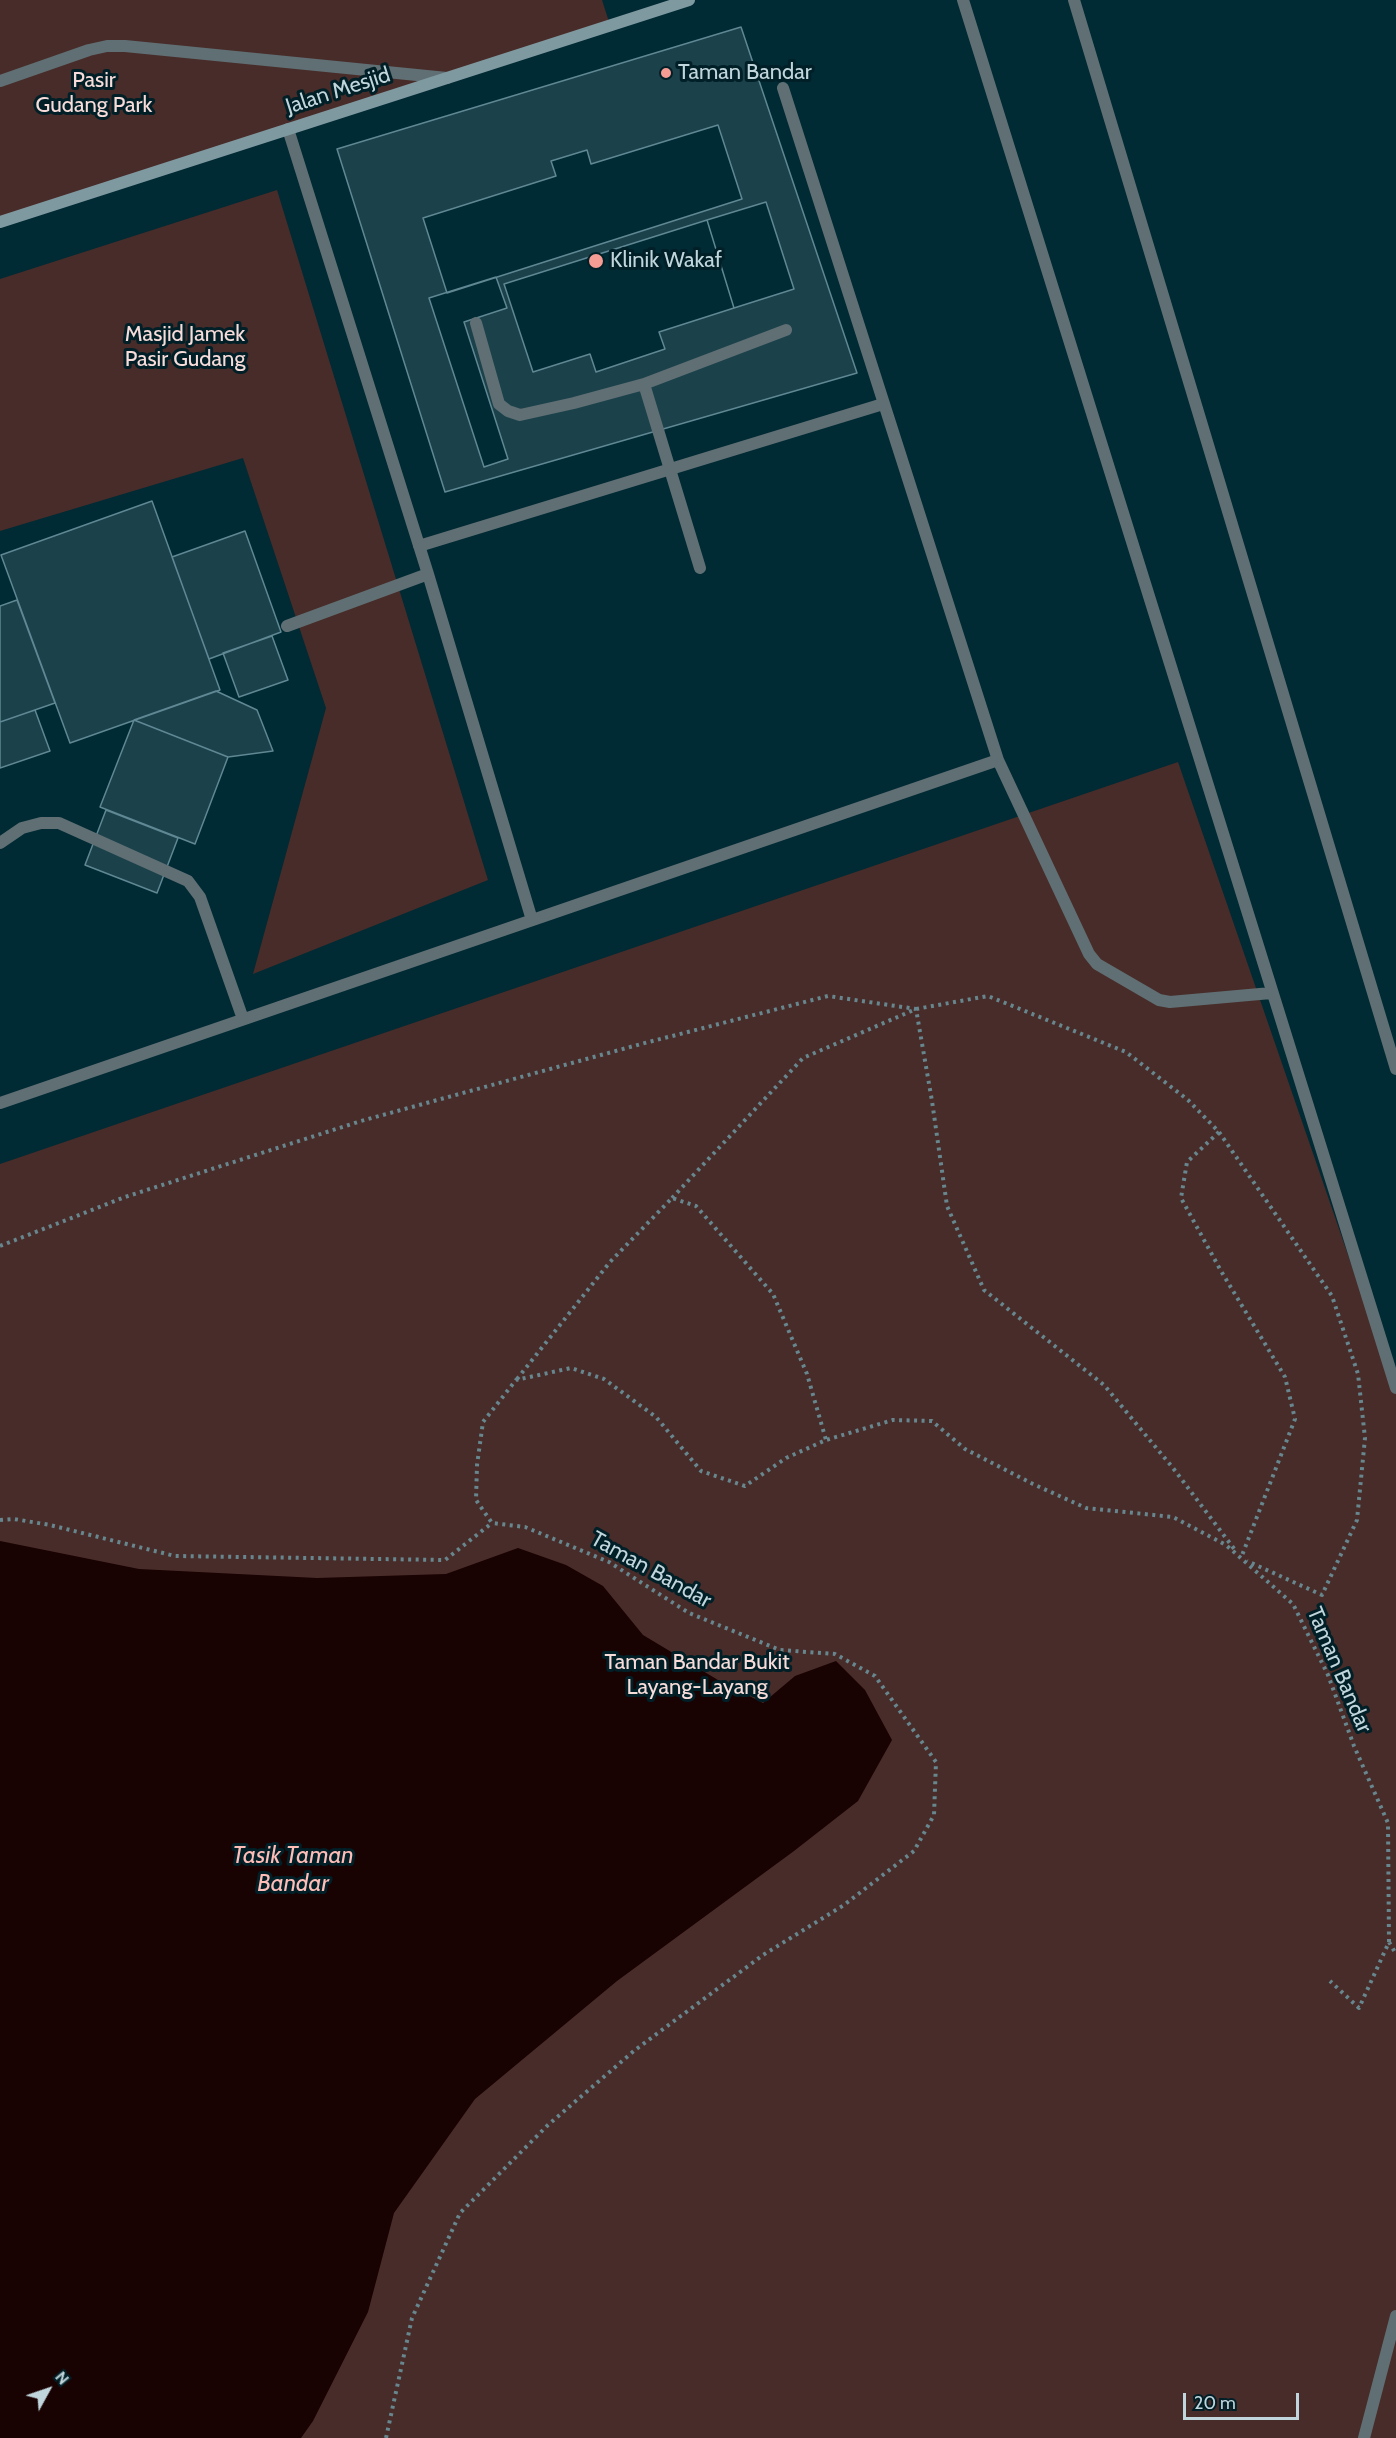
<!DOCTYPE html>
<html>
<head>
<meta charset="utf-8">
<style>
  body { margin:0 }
  #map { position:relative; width:1396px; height:2438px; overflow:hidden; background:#002a34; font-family:Cabin,sans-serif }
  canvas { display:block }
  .north { position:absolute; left:18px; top:2360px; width:60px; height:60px; -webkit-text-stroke:4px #011f27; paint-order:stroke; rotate:50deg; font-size:16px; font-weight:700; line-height:24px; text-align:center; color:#c1d6dc }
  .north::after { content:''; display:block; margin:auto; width:21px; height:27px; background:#c1d6dc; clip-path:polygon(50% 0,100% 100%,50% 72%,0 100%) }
  .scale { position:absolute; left:1183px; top:2393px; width:116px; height:27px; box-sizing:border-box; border:3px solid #c1d6dc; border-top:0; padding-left:8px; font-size:18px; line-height:21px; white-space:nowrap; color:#c1d6dc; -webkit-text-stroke:4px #011f27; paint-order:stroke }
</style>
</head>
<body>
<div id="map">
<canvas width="1396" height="2438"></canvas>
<div class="north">N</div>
<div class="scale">20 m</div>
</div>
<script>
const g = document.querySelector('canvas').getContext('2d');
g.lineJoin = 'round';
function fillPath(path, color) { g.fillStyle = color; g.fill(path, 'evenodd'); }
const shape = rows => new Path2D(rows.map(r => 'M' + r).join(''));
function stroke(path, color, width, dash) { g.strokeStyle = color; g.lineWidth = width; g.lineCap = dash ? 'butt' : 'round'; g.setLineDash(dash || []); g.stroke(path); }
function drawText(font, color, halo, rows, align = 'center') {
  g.font = font + ' Cabin,sans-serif'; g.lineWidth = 6; g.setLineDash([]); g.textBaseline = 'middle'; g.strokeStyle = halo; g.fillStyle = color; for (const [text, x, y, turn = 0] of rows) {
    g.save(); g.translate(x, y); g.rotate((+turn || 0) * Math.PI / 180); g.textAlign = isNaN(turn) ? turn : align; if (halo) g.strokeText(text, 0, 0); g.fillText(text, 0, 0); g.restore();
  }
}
fillPath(shape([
  [0,0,602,0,610,25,0,222],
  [277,190,488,880,253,974,326,708,243,458,0,531,0,279],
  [1178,762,1396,1394,1396,2438,0,2438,0,1164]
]), '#482c29');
fillPath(shape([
  [0,1541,139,1569,317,1578,446,1574,518,1548,566,1565,603,1586,643,1635,718,1680,763,1703,795,1676,836,1661,865,1690,892,1740,858,1801,794,1851,617,1981,475,2099,394,2213,368,2312,313,2421,301,2438,0,2438]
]), '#190202');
const building = shape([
  [741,27,857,373,445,492,337,149,741,27],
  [718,125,742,199,447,293,423,218,556,176,551,161,587,150,591,164,718,125],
  [766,202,794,289,734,308,707,220,766,202],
  [707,220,734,308,659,332,665,349,596,372,590,354,533,372,504,284,707,220],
  [496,277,507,308,464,322,508,459,484,467,429,298,496,277],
  [152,501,220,690,70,743,1,555,152,501],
  [245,531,281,632,209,659,172,557,245,531],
  [17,600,55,703,0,722,0,606,17,600],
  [272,636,288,680,239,697,223,653,272,636],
  [216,691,257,710,273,751,228,757,134,720,216,691],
  [35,710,50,751,0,768,0,722,35,710],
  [134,720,228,757,195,844,100,807,134,720],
  [106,810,178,838,157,893,85,865,106,810]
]);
fillPath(building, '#1b414b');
stroke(building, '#5f8894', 1.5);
stroke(shape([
  [1219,1132,1187,1162,1181,1198,1221,1271,1285,1377,1295,1419,1241,1558],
  [672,1198,803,1058,916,1009,988,996,1126,1052,1188,1100,1219,1132,1332,1296,1358,1374,1365,1438,1357,1520,1322,1595,1247,1561],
  [0,1246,125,1197,361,1121,641,1044,828,996,916,1009,932,1101,947,1206,984,1290,1104,1385,1173,1468,1235,1550],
  [517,1379,610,1262,672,1198,696,1206,773,1294,807,1374,826,1440],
  [0,1520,14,1519,50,1525,175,1556,445,1560,492,1523],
  [1389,1942,1396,1954],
  [386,2438,412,2318,460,2213,548,2125,635,2050,763,1955,844,1905,914,1851,934,1815,936,1762,875,1676,835,1654,780,1650,689,1613,609,1562,525,1527,492,1523,476,1500,477,1465,483,1422,516,1380,571,1368,604,1379,656,1417,701,1471,745,1486,786,1458,826,1440,893,1420,932,1421,965,1449,1033,1484,1086,1508,1173,1517,1226,1545,1293,1604,1328,1675,1354,1746,1388,1823,1389,1942,1359,2008,1330,1981]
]), '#67868e', 4, [3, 4.5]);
stroke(shape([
  [963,0,1396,1388],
  [1074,0,1396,1069],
  [0,81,89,50,107,46,125,46,447,78],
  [783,88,998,760,1089,954,1097,964,1159,1000,1170,1002,1271,993],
  [288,129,428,574,532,920],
  [476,323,499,404,508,411,520,415,574,403,644,384,786,330],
  [644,384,700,568],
  [419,546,883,404],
  [287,626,428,574],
  [0,843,22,828,41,823,59,823,188,881,200,897,243,1019],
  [0,1103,998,760]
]), '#5f6f73', 12);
stroke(shape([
  [1364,2438,1396,2316]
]), '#5f6f73', 12);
stroke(shape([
  [0,222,689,0]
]), '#7f99a1', 12);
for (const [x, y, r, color] of [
  [666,73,6,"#f59c94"],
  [596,261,8,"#f59c94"]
]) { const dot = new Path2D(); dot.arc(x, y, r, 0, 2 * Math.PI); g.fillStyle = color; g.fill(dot); stroke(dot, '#011f27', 2); }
drawText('22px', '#c1d6dc', '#011f27', [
  ["Taman Bandar",678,73],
  ["Klinik Wakaf",610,261]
], 'left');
drawText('22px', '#f7dcd9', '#011f27', [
  ["Pasir",94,81],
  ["Gudang Park",94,106],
  ["Masjid Jamek",185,335],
  ["Pasir Gudang",185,360],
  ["Taman Bandar Bukit",697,1663],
  ["Layang-Layang",697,1688]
]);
drawText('22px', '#c1d6dc', '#011f27', [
  ["Jalan Mesjid",338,91,-18],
  ["Taman Bandar",651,1570,29],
  ["Taman Bandar",1339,1670,67]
]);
drawText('italic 24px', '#febdb7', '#011f27', [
  ["Tasik Taman",293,1856],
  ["Bandar",293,1884]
]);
</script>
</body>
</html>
